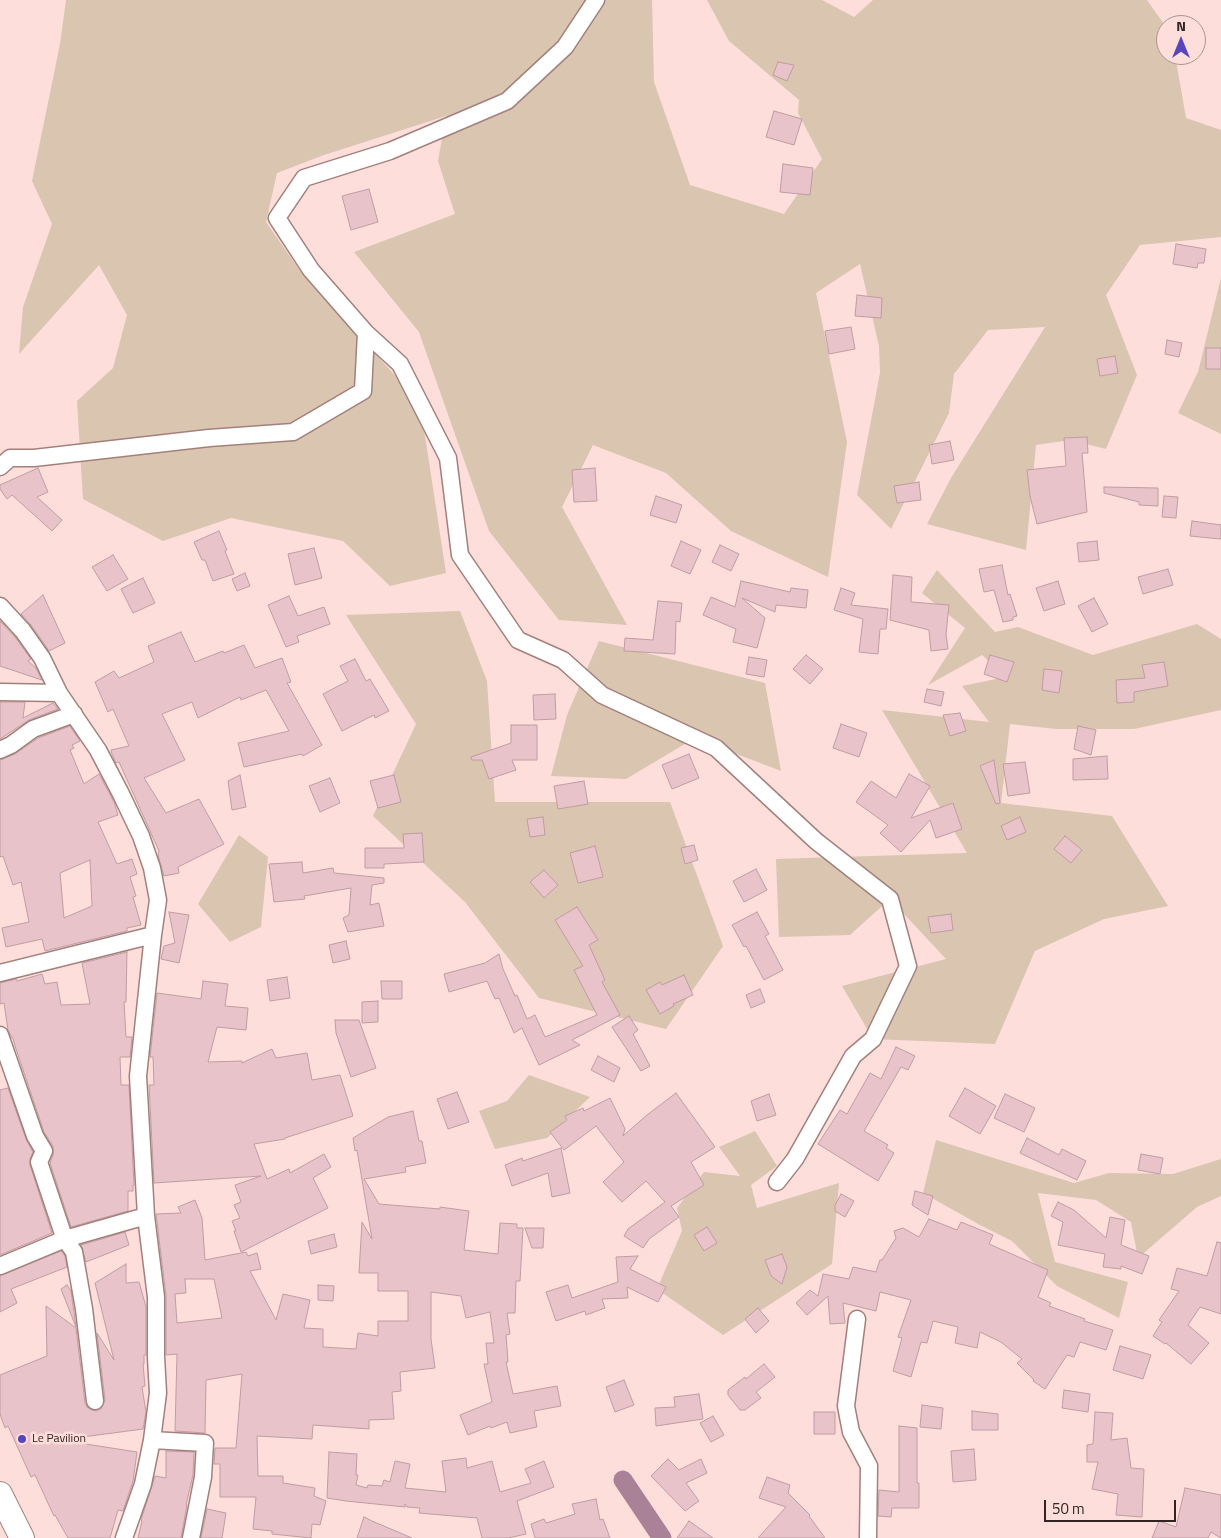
<!DOCTYPE html>
<html>
<head>
<meta charset="utf-8">
<style>
  body { margin:0 }
  #map { position:relative; width:1221px; height:1538px; overflow:hidden; background:#fddeda; font-family:"Titillium Web",sans-serif }
  canvas { display:block }
  .north { position:absolute; left:1156px; top:15px; width:50px; height:50px; box-sizing:border-box; background:#fddeda; border:1px solid #ac9490; border-radius:50%; rotate:0deg; font-size:14px; font-weight:700; line-height:20px; text-align:center; color:#322422 }
  .north::after { content:''; display:block; margin:auto; width:18px; height:22px; background:#5844bc; clip-path:polygon(50% 0,100% 100%,50% 72%,0 100%) }
  .scale { position:absolute; left:1044px; top:1500px; width:132px; height:22px; box-sizing:border-box; border:2px solid #322422; border-top:0; padding-left:6px; font-size:15px; line-height:18px; white-space:nowrap; color:#322422; -webkit-text-stroke:4px #fddeda; paint-order:stroke }
</style>
</head>
<body>
<div id="map">
<canvas width="1221" height="1538"></canvas>
<div class="north">N</div>
<div class="scale">50 m</div>
</div>
<script>
const g = document.querySelector('canvas').getContext('2d');
g.lineJoin = 'round';
function fillPath(path, color) { g.fillStyle = color; g.fill(path, 'evenodd'); }
const shape = rows => new Path2D(rows.map(r => 'M' + r).join(''));
function stroke(path, color, width, dash) { g.strokeStyle = color; g.lineWidth = width; g.lineCap = dash ? 'butt' : 'round'; g.setLineDash(dash || []); g.stroke(path); }
function drawText(font, color, halo, rows, align = 'center') {
  g.font = font + ' "Titillium Web",sans-serif'; g.lineWidth = 5; g.setLineDash([]); g.textBaseline = 'middle'; g.strokeStyle = halo; g.fillStyle = color; for (const [text, x, y, turn = 0] of rows) {
    g.save(); g.translate(x, y); g.rotate((+turn || 0) * Math.PI / 180); g.textAlign = isNaN(turn) ? turn : align; if (halo) g.strokeText(text, 0, 0); g.fillText(text, 0, 0); g.restore();
  }
}
fillPath(shape([
  [66,0,652,0,654,82,690,185,784,214,822,159,798,113,799,100,729,41,707,0,822,0,854,17,873,0,1147,0,1166,27,1166,55,1175,55,1186,118,1221,130,1221,237,1140,245,1106,295,1137,375,1106,449,1070,440,1036,445,1026,550,927,524,951,478,1045,327,988,330,954,374,949,413,891,529,857,495,880,373,879,346,860,264,816,293,847,442,828,577,731,531,666,473,593,445,562,507,627,625,559,620,489,531,419,332,354,252,455,214,438,161,446,116,324,155,277,173,266,222,300,271,420,403,446,573,390,586,343,541,231,518,163,541,83,499,77,401,113,368,127,315,99,265,19,354,23,307,52,224,32,181,60,44],
  [1221,278,1221,434,1178,413,1198,372],
  [937,570,995,632,1018,627,1093,655,1197,624,1221,639,1221,710,1134,729,1056,729,1010,724,1001,803,1112,816,1168,906,1104,919,1035,951,995,1044,873,1039,842,986,946,959,890,899,850,935,779,937,776,859,967,853,882,710,989,722,962,686,1006,677,982,655,928,685,965,628,922,593],
  [460,611,487,681,495,802,670,802,723,946,666,1029,539,998,465,902,373,816,416,724,346,615],
  [599,641,765,683,781,771,695,738,626,779,551,776,567,715],
  [239,835,268,857,261,927,230,942,198,904],
  [529,1075,590,1097,547,1138,495,1149,479,1111,507,1101],
  [755,1131,777,1166,751,1185,757,1208,839,1183,832,1264,723,1335,657,1289,682,1231,677,1208,704,1172,740,1176,719,1147],
  [936,1140,1074,1183,1109,1173,1173,1174,1221,1159,1221,1196,1197,1207,1138,1258,1131,1222,1096,1200,1038,1193,1055,1262,1128,1282,1119,1318,1057,1286,1012,1241,978,1224,923,1193]
]), '#dac5b0');
stroke(shape([
  [623,1480,662,1538]
]), '#aa8297', 19);
const building = shape([
  [778,62,794,65,787,81,773,75,778,62],
  [774,111,802,119,794,145,766,137,774,111],
  [783,164,813,168,810,195,780,192,783,164],
  [369,189,378,222,351,230,342,196,369,189],
  [1176,244,1206,249,1204,263,1198,263,1197,268,1173,264,1176,244],
  [857,295,882,298,881,318,855,316,857,295],
  [851,327,855,349,829,354,825,331,851,327],
  [1167,340,1182,343,1179,357,1165,354,1167,340],
  [1206,348,1221,348,1221,369,1206,369,1206,348],
  [1115,356,1118,373,1100,376,1097,359,1115,356],
  [1087,437,1088,453,1082,453,1087,512,1037,524,1030,496,1027,470,1066,466,1064,438,1087,437],
  [950,441,954,460,932,464,929,445,950,441],
  [38,468,48,492,37,497,62,520,52,531,12,495,7,499,0,489,0,485,38,468],
  [595,468,597,501,574,502,572,470,595,468],
  [919,482,921,500,897,503,894,486,919,482],
  [1104,487,1158,488,1158,506,1139,505,1139,502,1104,493,1104,487],
  [656,496,682,505,676,523,650,515,656,496],
  [1164,496,1178,497,1176,518,1162,517,1164,496],
  [1192,521,1221,525,1221,539,1190,536,1192,521],
  [219,531,227,550,225,551,234,574,213,581,205,560,202,560,194,542,219,531],
  [681,541,701,550,690,574,671,566,681,541],
  [1097,541,1099,560,1079,562,1077,543,1097,541],
  [720,545,739,554,731,571,712,562,720,545],
  [314,548,322,578,295,585,288,554,314,548],
  [113,555,128,579,107,591,92,567,113,555],
  [1002,565,1008,595,1010,594,1017,616,1013,617,1013,620,1003,622,994,590,984,592,979,569,1002,565],
  [1168,569,1173,585,1143,594,1138,577,1168,569],
  [245,573,250,586,237,591,232,579,245,573],
  [893,575,912,577,911,602,949,605,946,634,948,649,931,651,929,630,890,620,893,575],
  [143,578,155,603,133,613,121,589,143,578],
  [741,581,790,592,791,588,808,590,806,608,776,605,775,612,742,598,765,618,757,648,733,642,736,629,703,615,711,597,735,607,741,581],
  [1058,581,1065,604,1044,611,1036,588,1058,581],
  [841,588,855,593,851,605,888,609,886,629,880,629,878,654,859,652,863,619,834,610,841,588],
  [43,595,65,643,49,651,31,625,21,614,43,595],
  [289,596,298,616,324,607,330,624,297,636,299,642,286,647,268,605,289,596],
  [1094,598,1108,624,1092,632,1078,606,1094,598],
  [658,601,682,603,680,622,676,621,675,654,624,651,625,638,653,640,658,601],
  [0,621,15,637,31,659,28,661,36,668,42,680,0,666,0,621],
  [181,632,195,662,223,651,224,653,244,645,255,668,282,658,291,682,287,683,322,745,303,756,302,754,244,767,238,743,289,731,266,690,241,700,240,697,198,718,192,702,162,714,185,760,144,778,166,813,199,799,224,844,178,867,179,873,164,876,158,855,159,851,119,762,116,763,112,754,111,750,129,746,113,709,108,712,95,682,114,671,119,678,154,662,148,646,181,632],
  [806,655,823,669,810,684,793,669,806,655],
  [990,655,1014,662,1007,682,984,674,990,655],
  [749,657,767,660,764,677,746,674,749,657],
  [355,659,366,681,370,679,389,711,375,718,374,715,342,731,323,694,348,681,340,666,355,659],
  [1164,662,1168,686,1134,692,1134,702,1117,703,1116,680,1145,678,1142,665,1164,662],
  [1044,669,1062,671,1059,693,1042,690,1044,669],
  [927,689,944,692,941,706,924,702,927,689],
  [555,694,556,719,534,720,533,695,555,694],
  [0,702,25,702,23,718,53,703,58,709,29,720,0,739,0,702],
  [960,713,966,731,950,736,943,715,960,713],
  [841,724,867,733,859,757,833,748,841,724],
  [511,725,537,725,537,760,512,760,516,770,489,779,482,760,472,760,471,757,511,743,511,725],
  [70,726,80,741,72,745,74,748,70,750,84,784,99,774,114,802,118,815,98,822,117,864,132,859,137,874,130,877,136,896,133,897,141,925,127,928,127,931,45,951,42,939,6,947,2,928,29,922,21,882,13,885,3,856,0,857,0,760,15,754,38,738,70,726],
  [90,860,92,906,64,918,60,873,90,860],
  [1078,726,1096,730,1091,755,1074,749,1078,726],
  [689,754,699,778,672,789,662,765,689,754],
  [1107,756,1108,779,1073,780,1073,759,1107,756],
  [994,760,1000,803,996,804,980,766,994,760],
  [1025,762,1030,793,1008,796,1003,764,1025,762],
  [909,774,930,786,911,818,953,803,962,829,936,838,930,820,901,852,880,833,888,825,856,802,871,781,896,798,909,774],
  [240,775,246,807,232,810,228,781,240,775],
  [394,775,401,802,378,808,370,781,394,775],
  [330,778,340,803,320,812,309,786,330,778],
  [584,781,588,804,558,809,554,786,584,781],
  [543,817,545,835,530,837,527,819,543,817],
  [1020,817,1026,832,1007,840,1001,826,1020,817],
  [422,833,424,862,384,864,384,868,365,868,365,848,404,848,403,834,422,833],
  [1065,836,1082,850,1071,863,1054,849,1065,836],
  [694,845,698,860,685,864,681,848,694,845],
  [595,846,603,877,578,883,570,853,595,846],
  [302,862,303,873,333,868,334,873,384,878,384,883,372,885,370,905,379,903,384,926,348,932,343,918,349,915,351,888,304,896,305,899,274,902,269,864,302,862],
  [756,869,767,890,744,902,733,881,756,869],
  [544,870,558,885,544,898,530,882,544,870],
  [577,907,598,940,589,945,605,980,602,982,620,1015,572,1040,580,1045,539,1065,522,1028,514,1033,499,998,495,999,487,981,449,992,444,974,485,963,499,954,503,969,515,996,517,995,527,1019,535,1015,545,1037,597,1015,574,970,583,966,555,920,577,907],
  [169,912,189,915,179,963,161,959,164,946,175,943,169,912],
  [757,912,769,934,765,936,783,970,764,980,746,946,744,947,732,925,757,912],
  [951,914,953,930,931,933,928,917,951,914],
  [346,941,350,959,333,963,329,945,346,941],
  [127,952,126,1002,124,1002,126,1037,132,1037,130,1057,120,1057,121,1085,129,1085,134,1185,133,1185,133,1191,128,1191,128,1211,71,1227,50,1163,53,1155,53,1146,44,1132,15,1046,13,1038,12,1038,8,1030,4,1003,0,1004,0,983,16,979,17,981,42,974,45,984,57,982,61,1005,90,1004,82,963,127,952],
  [684,975,693,995,673,1004,674,1006,660,1014,646,990,660,982,662,985,684,975],
  [287,977,290,998,270,1001,267,980,287,977],
  [203,981,228,984,225,1006,248,1008,246,1030,217,1027,208,1062,242,1061,242,1063,272,1049,276,1058,307,1053,312,1080,340,1075,353,1116,285,1138,285,1139,254,1144,267,1179,289,1169,290,1173,324,1154,331,1167,313,1178,328,1208,241,1252,234,1231,236,1231,232,1221,240,1218,234,1205,241,1202,235,1185,261,1176,154,1183,149,1085,154,1085,153,1057,150,1057,157,993,201,999,203,981],
  [381,981,402,981,402,999,382,999,381,981],
  [760,989,765,1002,751,1008,746,995,760,989],
  [378,1001,378,1022,362,1023,362,1002,378,1001],
  [629,1016,638,1030,633,1034,650,1066,641,1071,612,1027,629,1016],
  [335,1020,359,1020,376,1068,351,1077,336,1033,335,1020],
  [896,1047,915,1056,908,1070,901,1067,864,1131,888,1145,886,1148,894,1153,878,1181,818,1144,840,1110,847,1114,870,1073,881,1079,896,1047],
  [598,1056,620,1068,614,1082,591,1070,598,1056],
  [8,1088,26,1139,33,1152,30,1159,30,1165,52,1233,0,1255,0,1090,8,1088],
  [965,1088,996,1106,980,1134,949,1116,965,1088],
  [457,1092,469,1122,448,1129,437,1099,457,1092],
  [676,1093,715,1147,691,1162,704,1185,671,1206,679,1217,649,1239,643,1248,624,1236,628,1229,665,1202,646,1181,622,1202,603,1182,624,1162,596,1126,564,1150,550,1132,567,1120,565,1116,583,1108,584,1111,610,1098,625,1129,623,1136,647,1115,676,1093],
  [769,1094,776,1115,757,1121,751,1101,769,1094],
  [1005,1094,1035,1108,1024,1132,994,1118,1005,1094],
  [413,1111,419,1141,422,1141,426,1163,405,1167,406,1172,364,1179,379,1204,440,1209,440,1207,469,1211,464,1250,498,1254,500,1223,517,1224,517,1228,523,1228,520,1281,516,1281,515,1313,507,1313,510,1334,506,1335,508,1362,506,1362,513,1394,557,1386,561,1406,534,1411,537,1427,510,1433,507,1422,491,1428,490,1426,468,1435,460,1415,492,1402,484,1364,488,1364,486,1343,494,1343,490,1312,466,1318,461,1296,431,1292,431,1339,435,1368,400,1372,401,1391,392,1392,394,1419,369,1420,369,1429,313,1425,312,1439,257,1436,258,1476,283,1476,283,1483,315,1488,314,1496,326,1501,320,1525,312,1524,311,1538,272,1534,272,1531,253,1529,256,1497,220,1497,220,1464,214,1464,215,1448,236,1448,242,1374,206,1380,205,1433,175,1431,177,1354,166,1355,166,1296,156,1214,181,1213,178,1207,195,1200,202,1218,205,1260,246,1252,248,1256,257,1253,261,1269,250,1271,276,1320,283,1294,310,1300,304,1328,323,1329,323,1347,356,1349,358,1333,378,1336,378,1321,408,1321,408,1291,378,1291,378,1273,359,1273,362,1222,372,1239,357,1150,355,1151,353,1138,388,1117,413,1111],
  [185,1279,214,1279,222,1318,177,1323,175,1294,186,1293,185,1279],
  [1027,1138,1059,1155,1062,1149,1086,1161,1077,1180,1020,1153,1027,1138],
  [561,1148,570,1193,552,1197,548,1173,512,1186,505,1165,522,1158,523,1161,561,1148],
  [1141,1154,1163,1158,1160,1174,1138,1170,1141,1154],
  [915,1191,933,1196,928,1215,912,1205,915,1191],
  [841,1194,854,1201,845,1217,835,1211,835,1205,841,1194],
  [1058,1202,1074,1210,1106,1238,1110,1217,1125,1220,1121,1245,1149,1256,1142,1274,1121,1266,1121,1269,1103,1267,1105,1254,1058,1245,1063,1222,1051,1216,1058,1202],
  [929,1219,957,1230,961,1222,993,1235,989,1244,1048,1270,1038,1297,1051,1303,1049,1306,1085,1319,1084,1321,1113,1330,1106,1350,1080,1342,1074,1357,1067,1355,1045,1389,1033,1381,1034,1380,1017,1363,1022,1359,1001,1342,980,1332,977,1348,955,1343,958,1327,933,1321,927,1343,921,1342,911,1377,893,1371,902,1338,898,1337,911,1300,880,1292,876,1311,843,1303,845,1323,830,1324,828,1296,807,1315,796,1303,810,1290,818,1296,823,1274,849,1279,853,1267,876,1272,880,1260,882,1260,896,1238,894,1231,903,1228,919,1237,929,1219],
  [707,1227,717,1243,704,1251,694,1235,707,1227],
  [525,1228,544,1228,543,1248,532,1248,525,1228],
  [125,1232,129,1245,86,1262,81,1245,125,1232],
  [334,1234,337,1247,311,1254,308,1241,334,1234],
  [1217,1242,1221,1243,1221,1314,1200,1307,1188,1325,1209,1343,1191,1364,1166,1343,1165,1344,1153,1336,1162,1322,1159,1320,1179,1291,1171,1289,1177,1268,1207,1276,1217,1242],
  [61,1251,65,1256,67,1267,11,1289,17,1303,0,1312,0,1276,61,1251],
  [782,1254,787,1267,782,1284,771,1276,765,1260,782,1254],
  [638,1256,630,1269,666,1287,658,1302,627,1287,628,1298,602,1299,605,1308,586,1315,585,1311,556,1321,546,1292,568,1285,572,1298,618,1282,616,1257,638,1256],
  [126,1264,126,1283,139,1282,146,1307,146,1355,144,1355,144,1364,143,1364,145,1386,142,1387,146,1412,143,1429,60,1440,137,1452,133,1481,123,1511,118,1510,110,1538,68,1538,55,1515,54,1516,35,1475,31,1477,8,1426,5,1428,0,1414,0,1375,47,1356,46,1306,76,1328,85,1403,87,1407,92,1410,97,1411,101,1409,105,1400,97,1333,114,1360,95,1283,126,1264],
  [67,1285,71,1291,76,1327,61,1289,67,1285],
  [318,1285,334,1286,333,1301,318,1300,318,1285],
  [758,1308,769,1321,756,1333,745,1319,758,1308],
  [1120,1346,1151,1355,1143,1379,1113,1370,1120,1346],
  [764,1364,775,1377,756,1392,761,1398,745,1410,740,1410,728,1395,728,1390,745,1377,746,1379,764,1364],
  [624,1380,634,1405,615,1412,606,1387,624,1380],
  [1064,1390,1090,1394,1088,1412,1062,1408,1064,1390],
  [699,1394,703,1419,656,1426,655,1408,675,1407,674,1397,699,1394],
  [922,1405,943,1408,941,1429,920,1427,922,1405],
  [972,1411,998,1414,998,1430,972,1430,972,1411],
  [814,1412,835,1412,835,1434,814,1434,814,1412],
  [1095,1412,1113,1413,1111,1440,1127,1438,1131,1468,1144,1469,1142,1517,1116,1515,1118,1494,1092,1489,1098,1462,1087,1462,1087,1445,1093,1444,1095,1412],
  [713,1416,724,1435,711,1442,700,1423,713,1416],
  [899,1426,917,1428,917,1483,919,1483,919,1508,892,1508,891,1517,878,1516,879,1490,899,1492,899,1426],
  [974,1449,976,1480,953,1482,951,1451,974,1449],
  [166,1451,194,1452,193,1475,186,1505,187,1505,181,1538,138,1538,142,1521,141,1520,155,1476,166,1478,166,1451],
  [329,1452,357,1454,356,1475,358,1475,356,1485,367,1488,368,1485,382,1486,384,1480,390,1482,395,1461,410,1464,405,1488,446,1492,442,1461,466,1458,467,1468,492,1461,500,1492,531,1483,525,1469,544,1461,554,1487,517,1501,526,1534,508,1538,482,1538,477,1518,419,1513,420,1508,407,1507,405,1504,405,1507,346,1501,327,1498,329,1452],
  [668,1459,679,1470,701,1459,707,1473,686,1483,699,1501,685,1511,651,1476,668,1459],
  [767,1477,790,1485,788,1493,810,1515,809,1516,825,1538,758,1538,786,1507,759,1498,767,1477],
  [1185,1488,1221,1495,1221,1538,1211,1532,1208,1538,1152,1538,1159,1521,1176,1527,1185,1488],
  [596,1499,600,1520,603,1519,610,1538,535,1538,531,1524,544,1519,546,1523,575,1514,572,1504,596,1499],
  [207,1509,226,1513,222,1538,201,1538,207,1509],
  [364,1517,372,1521,412,1538,357,1538,364,1517],
  [689,1521,713,1538,677,1538,689,1521]
]);
fillPath(building, '#e9c3ca');
stroke(building, '#c09ca3', 1);
const street = shape([
  [596,0,565,47,507,101,390,151,304,178,277,218,311,270,366,333,400,364,448,458,460,555,518,640,563,660,602,695,716,748,816,841,890,899,908,966,873,1039,853,1056,795,1159,777,1182],
  [0,467,10,458,34,458,209,438,293,432,363,391,366,333],
  [0,606,23,631,42,658,59,693,98,750,120,792,141,836,152,868,158,900,153,935,138,1076,146,1216,156,1297,156,1357,158,1393,152,1440,143,1484,124,1538],
  [0,692,59,693],
  [0,750,11,745,33,729,74,714],
  [0,973,153,935],
  [0,1035,35,1136,44,1151,39,1162,62,1231,65,1239,74,1252,84,1309,95,1401],
  [0,1266,65,1239,146,1216],
  [857,1319,846,1406,851,1432,869,1466,868,1538],
  [152,1440,205,1443,203,1477,191,1538]
]);
const secondary = shape([
  [0,1494,22,1538]
]);
stroke(street, '#a3807c', 19);
stroke(secondary, '#a3807c', 26);
stroke(street, '#fff', 16);
stroke(secondary, '#fff', 24);
for (const [x, y, r, color] of [
  [22,1439,5,"#5844bc"]
]) { const dot = new Path2D(); dot.arc(x, y, r, 0, 2 * Math.PI); g.fillStyle = color; g.fill(dot); stroke(dot, '#fddeda', 2); }
drawText('12px', '#322422', '#fddeda', [
  ["Le Pavilion",32,1439]
], 'left');
</script>
</body>
</html>
